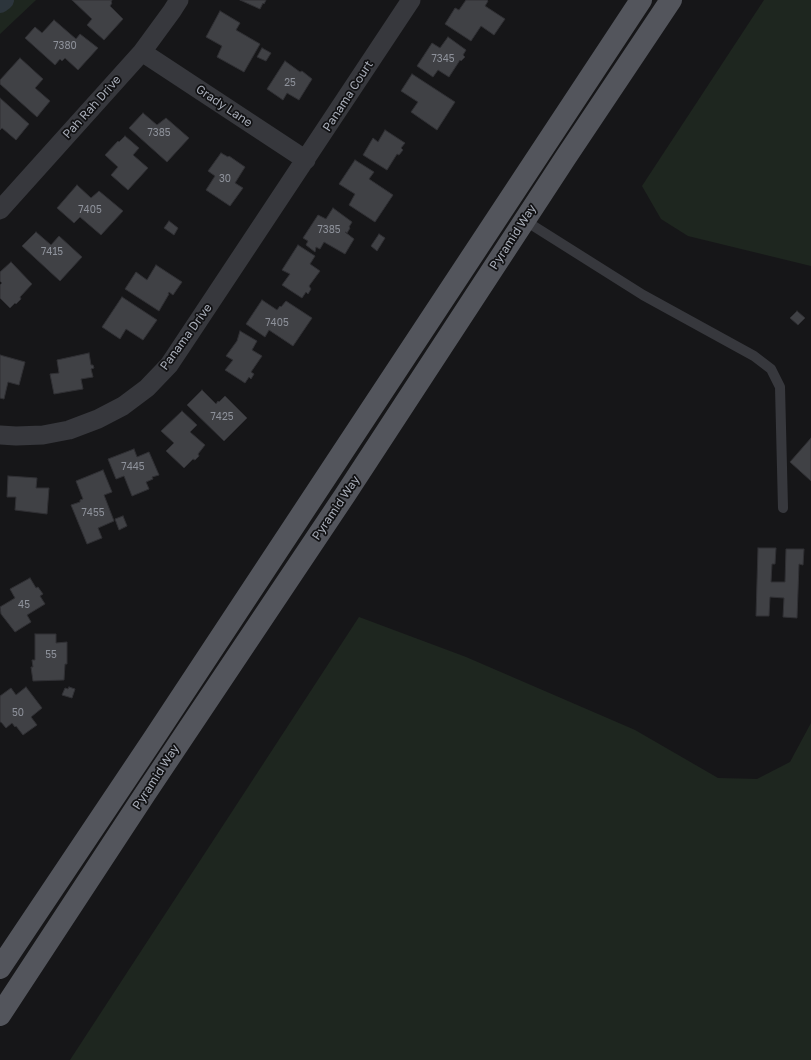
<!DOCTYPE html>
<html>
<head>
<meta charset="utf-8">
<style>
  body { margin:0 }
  canvas { display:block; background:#161618 }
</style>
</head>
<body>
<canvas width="811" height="1060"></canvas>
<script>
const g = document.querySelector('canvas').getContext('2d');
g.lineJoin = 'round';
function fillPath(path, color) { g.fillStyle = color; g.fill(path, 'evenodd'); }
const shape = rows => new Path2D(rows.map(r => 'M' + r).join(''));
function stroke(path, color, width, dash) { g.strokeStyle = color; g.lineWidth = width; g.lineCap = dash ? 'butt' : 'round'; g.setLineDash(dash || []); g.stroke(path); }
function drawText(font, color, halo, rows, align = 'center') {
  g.font = font + ' "Golos Text",sans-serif'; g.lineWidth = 3.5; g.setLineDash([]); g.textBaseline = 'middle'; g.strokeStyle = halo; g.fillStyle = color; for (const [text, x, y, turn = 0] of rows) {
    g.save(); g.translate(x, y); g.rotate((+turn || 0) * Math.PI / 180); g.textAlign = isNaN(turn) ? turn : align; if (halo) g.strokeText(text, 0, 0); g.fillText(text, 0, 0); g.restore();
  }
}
fillPath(shape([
  [0,0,36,0,0,34],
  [764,0,811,0,811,266,688,236,661,219,642,186],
  [359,617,466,657,635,730,718,778,757,779,790,762,811,723,811,1060,70,1060]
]), '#1e261f');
stroke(shape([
  [0,3,4,0]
]), '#2c353c', 20);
const building = shape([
  [72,0,112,0,111,2,112,3,110,6,123,19,104,40,87,25,92,19,72,0],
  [240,0,266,0,264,4,263,3,260,9,240,0],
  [466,0,487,0,488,1,485,6,505,19,494,35,481,26,471,41,445,24,455,8,459,10,466,0],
  [220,11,240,23,236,30,260,44,244,72,217,57,222,46,206,37,220,11],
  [54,20,76,39,80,34,98,48,78,70,65,58,62,61,60,59,55,65,25,38,35,27,42,33,54,20],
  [448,37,466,50,463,55,465,57,461,61,460,60,449,77,438,70,433,77,417,66,432,43,440,48,448,37],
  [262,48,271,53,266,61,257,57,262,48],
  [20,58,43,79,35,88,50,101,37,117,0,84,0,80,20,58],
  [285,61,300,72,302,71,312,79,299,100,287,93,283,100,267,89,285,61],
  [412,74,455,102,437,130,411,112,418,102,401,91,412,74],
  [0,98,29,124,16,140,2,128,0,130,0,98],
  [143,113,157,125,166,118,189,138,167,162,129,128,143,113],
  [385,130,405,143,401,148,403,150,399,155,397,154,387,170,363,155,373,138,378,142,385,130],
  [125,136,139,148,133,155,148,168,128,190,111,175,118,167,105,155,118,141,119,142,125,136],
  [221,153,228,157,229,156,245,167,235,183,243,188,230,206,206,190,215,176,208,171,221,153],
  [355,160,374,172,369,179,393,195,375,222,349,205,355,194,339,184,355,160],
  [77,185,91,198,99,191,123,211,101,235,80,217,74,223,57,208,77,185],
  [333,208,352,222,349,227,350,228,347,233,345,232,354,239,345,254,324,242,320,249,316,247,315,252,306,245,308,241,303,238,318,215,326,219,333,208],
  [169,221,178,228,174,235,164,228,169,221],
  [36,232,51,245,59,236,82,257,60,281,22,246,36,232],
  [379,234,385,238,377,251,371,246,379,234],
  [298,245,315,256,310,264,320,271,309,286,311,289,308,294,306,292,302,298,282,285,290,274,282,270,298,245],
  [11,262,32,284,20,297,21,299,16,304,15,303,10,308,0,298,0,285,2,283,0,281,0,272,11,262],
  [156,265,182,282,173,295,169,292,168,294,169,294,159,311,125,289,136,272,147,280,156,265],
  [122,297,157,320,143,340,126,329,120,339,102,327,122,297],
  [262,300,277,310,280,306,281,307,286,301,312,318,293,346,269,330,265,337,246,324,262,300],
  [797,311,805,318,798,325,790,318,797,311],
  [240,331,257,341,252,350,262,356,251,372,254,374,251,379,249,377,245,383,225,370,233,360,226,356,237,341,240,331],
  [89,353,91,365,93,365,94,368,91,369,93,377,81,379,83,389,54,394,50,374,59,373,57,360,89,353],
  [0,355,25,362,19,385,8,382,4,399,0,398,0,355],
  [202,390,216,404,218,401,219,402,225,396,247,418,224,441,187,405,202,390],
  [182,411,197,425,190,432,205,445,198,454,199,456,195,460,193,459,184,468,166,451,174,443,161,431,182,411],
  [811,438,811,481,790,462,811,438],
  [134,449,137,457,149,452,159,475,152,477,153,479,146,482,149,489,132,496,124,476,116,479,108,459,134,449],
  [103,470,112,492,104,495,114,521,98,528,102,538,87,544,71,505,80,502,80,500,83,499,76,481,103,470],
  [8,476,37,478,36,488,49,488,47,514,15,510,16,497,7,497,8,476],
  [123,516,127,526,119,530,115,519,123,516],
  [758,548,776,548,775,564,772,564,771,582,785,582,786,549,804,549,803,565,799,564,797,618,783,617,784,598,770,597,769,616,756,616,758,548],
  [30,578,36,588,38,587,43,594,40,596,45,604,27,615,31,622,15,632,1,614,0,607,15,598,10,589,30,578],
  [35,634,56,634,56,643,67,642,67,664,65,664,64,680,33,681,31,667,33,667,32,660,35,660,35,634],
  [26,687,42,708,31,717,37,725,23,735,16,726,15,727,12,723,6,728,1,722,0,722,0,696,11,688,16,695,26,687],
  [69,687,75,689,72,698,62,695,65,688,68,689,69,687]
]);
fillPath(building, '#404145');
stroke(building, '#303034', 1);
stroke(shape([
  [524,220,643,295,754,356,771,369,780,387,783,508]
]), '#37383d', 10);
stroke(shape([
  [142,52,306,160],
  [0,210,142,52,172,11,179,0],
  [0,435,16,436,43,435,69,430,98,419,123,406,147,388,169,365,179,350,411,0]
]), '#37383d', 19);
stroke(shape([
  [0,968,154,738,641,0],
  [0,1015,145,794,345,495,566,157,671,0]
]), '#53555c', 22);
drawText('10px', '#8e929b', null, [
  ["7380",65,46],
  ["7345",443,59],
  ["25",290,83],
  ["7385",159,133],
  ["30",225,179],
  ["7405",90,210],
  ["7385",329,230],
  ["7415",52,252],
  ["7405",277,323],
  ["7425",222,417],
  ["7445",133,467],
  ["7455",93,513],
  ["45",24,605],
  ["55",51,655],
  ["50",18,713]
]);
drawText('12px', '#a8adb8', '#111113', [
  ["Panama Court",348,96,-57],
  ["Grady Lane",224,106,34],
  ["Pah Rah Drive",92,107,-48],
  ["Pyramid Way",513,237,-57],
  ["Panama Drive",186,337,-54],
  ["Pyramid Way",336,508,-56],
  ["Pyramid Way",156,777,-57]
]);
</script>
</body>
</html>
